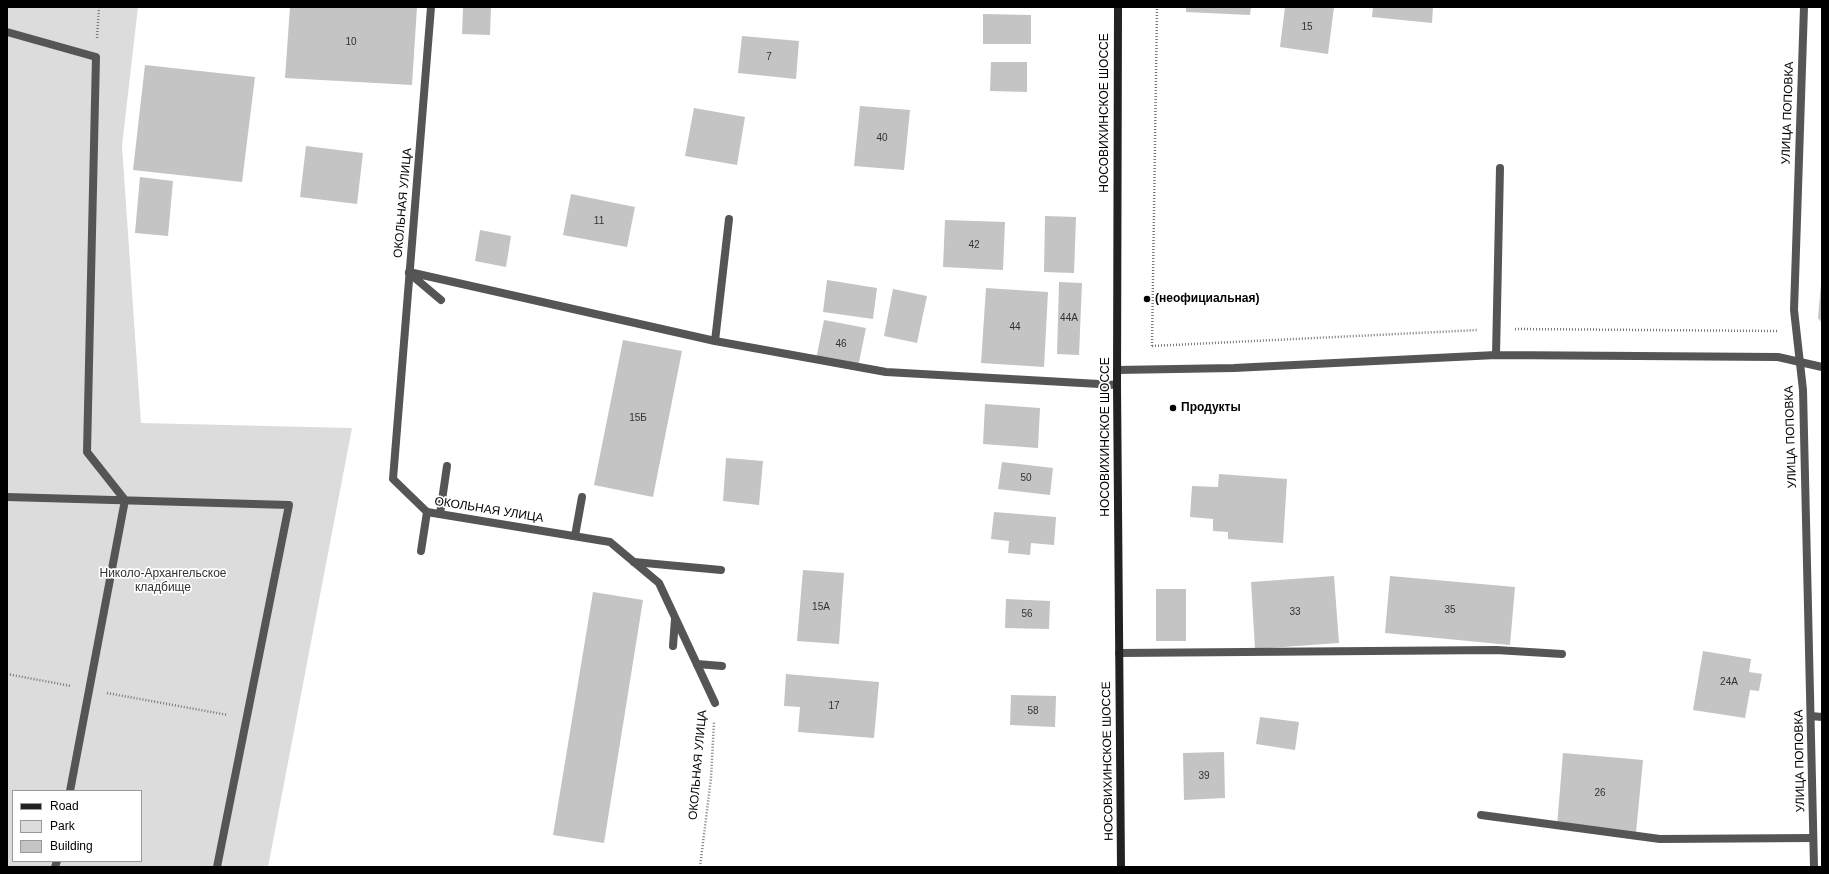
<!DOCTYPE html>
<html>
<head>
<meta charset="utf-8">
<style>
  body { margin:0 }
  #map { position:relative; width:1829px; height:874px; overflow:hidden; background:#fff; font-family:Arial,sans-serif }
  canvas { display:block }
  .frame { position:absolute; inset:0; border:8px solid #000; pointer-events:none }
  .legend { position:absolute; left:12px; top:790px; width:130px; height:72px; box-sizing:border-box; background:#fff; border:1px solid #999; margin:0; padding:5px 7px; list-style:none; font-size:12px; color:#000 }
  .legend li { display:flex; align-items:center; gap:8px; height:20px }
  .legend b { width:20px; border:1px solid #999 }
</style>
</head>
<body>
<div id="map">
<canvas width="1829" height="874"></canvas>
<div class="frame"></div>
<ul class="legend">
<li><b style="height:5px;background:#222"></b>Road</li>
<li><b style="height:11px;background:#dcdcdc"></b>Park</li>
<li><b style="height:11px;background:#c4c4c4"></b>Building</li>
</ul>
</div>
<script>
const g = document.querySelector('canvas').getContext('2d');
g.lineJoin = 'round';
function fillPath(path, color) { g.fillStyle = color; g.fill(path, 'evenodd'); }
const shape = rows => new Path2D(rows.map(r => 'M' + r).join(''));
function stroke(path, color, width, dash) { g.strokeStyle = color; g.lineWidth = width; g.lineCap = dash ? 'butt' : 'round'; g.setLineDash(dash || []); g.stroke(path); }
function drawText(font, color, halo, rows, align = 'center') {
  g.font = font + ' Arial,sans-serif'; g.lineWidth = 3.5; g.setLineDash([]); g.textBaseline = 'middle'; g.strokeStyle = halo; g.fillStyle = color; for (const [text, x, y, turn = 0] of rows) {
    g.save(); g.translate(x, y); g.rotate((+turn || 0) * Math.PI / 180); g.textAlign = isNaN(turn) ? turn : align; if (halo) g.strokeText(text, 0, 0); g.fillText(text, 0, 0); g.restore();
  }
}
fillPath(shape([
  [7,7,138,7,122,146,141,423,352,428,268,867,7,867],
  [13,791,141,791,141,861,13,861]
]), '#dcdcdc');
fillPath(shape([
  [290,7,417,7,412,85,285,78],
  [463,7,491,7,490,35,462,34],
  [1186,7,1251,7,1250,15,1186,12],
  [1285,7,1334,7,1328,54,1280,47],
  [1373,7,1433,7,1432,23,1372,17],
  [983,14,1031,15,1031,44,983,44],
  [742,36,799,41,796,79,738,73],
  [991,62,1027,62,1027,92,990,91],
  [145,65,255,77,242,182,133,170],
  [860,106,910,110,904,170,854,166],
  [694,108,745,117,737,165,685,156],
  [306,146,363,153,357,204,300,197],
  [140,177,173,181,168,236,135,233],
  [571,194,635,207,627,247,563,235],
  [1045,216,1076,217,1074,273,1044,272],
  [945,220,1005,222,1003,270,943,267],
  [480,230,511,236,506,267,475,261],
  [827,280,877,288,873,319,823,312],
  [1059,282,1082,283,1079,355,1057,354],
  [1821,284,1822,284,1822,323,1818,318],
  [986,288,1048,292,1044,367,981,363],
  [893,289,927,296,917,343,884,336],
  [824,320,866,328,858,367,816,359],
  [623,340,682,351,653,497,594,485],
  [985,404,1040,408,1038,448,983,444],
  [726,458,763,461,759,505,723,501],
  [1002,462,1053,468,1050,495,998,489],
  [1219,474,1287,479,1283,543,1228,539,1228,532,1213,531,1213,519,1190,517,1192,486,1218,487],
  [994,512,1056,517,1054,545,1031,543,1030,555,1008,553,1009,541,991,539],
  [803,570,844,573,839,644,797,641],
  [1334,576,1339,643,1255,649,1251,582],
  [1390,576,1515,587,1510,645,1385,633],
  [1156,589,1186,589,1186,641,1156,641],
  [593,592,643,600,604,843,553,835],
  [1006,599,1050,601,1049,629,1005,628],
  [1703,651,1751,659,1749,672,1762,674,1759,691,1750,690,1745,718,1693,710],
  [786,674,879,682,874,738,798,732,800,707,784,706],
  [1011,695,1056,696,1055,727,1010,725],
  [1260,717,1299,722,1295,750,1256,744],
  [1224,752,1225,798,1184,800,1183,753],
  [1563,753,1643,760,1636,833,1557,826]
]), '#c4c4c4');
stroke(shape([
  [97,38,99,7],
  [1515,329,1778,331],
  [1152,346,1478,330],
  [1152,346,1157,7],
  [7,674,71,686],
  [107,693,228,715],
  [700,867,711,778,714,722]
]), '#777', 2.5, [1, 2]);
stroke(shape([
  [7,32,96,57,87,452,125,500,70,791],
  [409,272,715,341,729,219],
  [409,273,441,300],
  [715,341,886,372,1117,385],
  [1496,355,1500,168],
  [1117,370,1234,368,1496,355,1778,357,1822,367],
  [7,497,289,505,217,867],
  [440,514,447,466],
  [575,536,582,497],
  [421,551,427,512],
  [634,562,721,570],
  [673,646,675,619],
  [1119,653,1496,650,1562,654],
  [697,664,722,666],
  [1811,716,1822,717],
  [1481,815,1660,839,1813,838],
  [55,867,57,861]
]), '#555', 8);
stroke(shape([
  [431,7,393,479,427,512,610,542,659,583,715,703],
  [1804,7,1794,310,1803,390,1814,867]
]), '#555', 8);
stroke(shape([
  [1118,7,1117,385,1121,867]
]), '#222', 8);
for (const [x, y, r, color] of [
  [1147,299,4,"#000"],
  [1173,408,4,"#000"]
]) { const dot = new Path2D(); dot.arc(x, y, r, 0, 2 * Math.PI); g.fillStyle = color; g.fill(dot); stroke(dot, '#fff', 1.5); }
drawText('10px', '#313131', null, [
  ["15",1307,27],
  ["10",351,42],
  ["7",769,57],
  ["40",882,138],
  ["11",599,221],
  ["42",974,245],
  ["44А",1069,318],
  ["44",1015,327],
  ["46",841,344],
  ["15Б",638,418],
  ["50",1026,478],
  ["15А",821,607],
  ["35",1450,610],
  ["33",1295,612],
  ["56",1027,614],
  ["24А",1729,682],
  ["17",834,706],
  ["58",1033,711],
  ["39",1204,776],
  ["26",1600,793]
]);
drawText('12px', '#000', '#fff', [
  ["НОСОВИХИНСКОЕ ШОССЕ",1105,113,-90],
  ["УЛИЦА ПОПОВКА",1788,113,-88],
  ["ОКОЛЬНАЯ УЛИЦА",403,203,-85],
  ["НОСОВИХИНСКОЕ ШОССЕ",1106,437,-90],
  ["УЛИЦА ПОПОВКА",1791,437,-92],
  ["ОКОЛЬНАЯ УЛИЦА",489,510,9],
  ["НОСОВИХИНСКОЕ ШОССЕ",1108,761,-91],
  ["УЛИЦА ПОПОВКА",1800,761,-91],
  ["ОКОЛЬНАЯ УЛИЦА",698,765,-85]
]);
drawText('bold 12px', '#000', '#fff', [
  ["(неофициальная)",1155,299],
  ["Продукты",1181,408]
], 'left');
drawText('12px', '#333', '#fff', [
  ["Николо-Архангельское",163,574],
  ["кладбище",163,588]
]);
</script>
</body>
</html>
